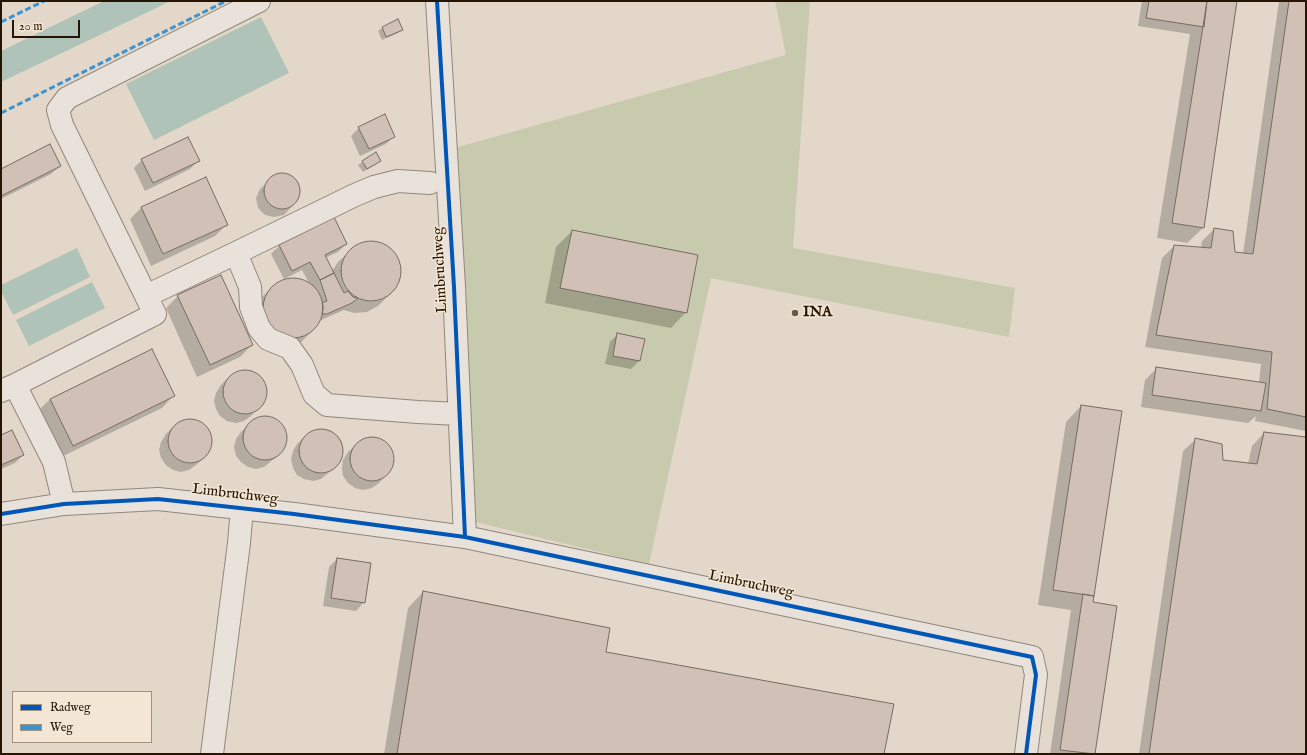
<!DOCTYPE html>
<html>
<head>
<meta charset="utf-8">
<style>
  body { margin:0 }
  #map { position:relative; width:1307px; height:755px; overflow:hidden; background:#e2d7c8; font-family:"IM FELL English",serif }
  canvas { display:block }
  .frame { position:absolute; inset:0; border:2px solid #261503; pointer-events:none }
  .legend { position:absolute; left:12px; top:691px; width:140px; height:52px; box-sizing:border-box; background:#f3e6d4; border:1px solid #a19280; margin:0; padding:5px 7px; list-style:none; font-size:12px; color:#261503 }
  .legend li { display:flex; align-items:center; gap:8px; height:20px }
  .legend b { width:20px; border:1px solid #a19280 }
  .scale { position:absolute; left:12px; top:20px; width:68px; height:18px; box-sizing:border-box; border:2px solid #261503; border-top:0; padding-left:5px; font-size:12px; line-height:14px; white-space:nowrap; color:#261503; -webkit-text-stroke:3px #f3e6d4; paint-order:stroke }
</style>
</head>
<body>
<div id="map">
<canvas width="1307" height="755"></canvas>
<div class="frame"></div>
<ul class="legend">
<li><b style="height:5px;background:#0057b8"></b>Radweg</li>
<li><b style="height:5px;background:#3b93d1"></b>Weg</li>
</ul>
<div class="scale">20 m</div>
</div>
<script>
const g = document.querySelector('canvas').getContext('2d');
g.lineJoin = 'round';
function fillPath(path, color) { g.fillStyle = color; g.fill(path, 'evenodd'); }
const shape = rows => new Path2D(rows.map(r => 'M' + r).join(''));
function stroke(path, color, width, dash) { g.strokeStyle = color; g.lineWidth = width; g.lineCap = dash ? 'butt' : 'round'; g.setLineDash(dash || []); g.stroke(path); }
function drawText(font, color, halo, rows, align = 'center') {
  g.font = font + ' "IM FELL English",serif'; g.lineWidth = 3; g.setLineDash([]); g.textBaseline = 'middle'; g.strokeStyle = halo; g.fillStyle = color; for (const [text, x, y, turn = 0] of rows) {
    g.save(); g.translate(x, y); g.rotate((+turn || 0) * Math.PI / 180); g.textAlign = isNaN(turn) ? turn : align; if (halo) g.strokeText(text, 0, 0); g.fillText(text, 0, 0); g.restore();
  }
}
fillPath(shape([
  [775,1,810,1,793,248,1015,288,1009,337,711,278,649,564,471,521,455,148,786,55]
]), '#c7caac');
fillPath(shape([
  [104,1,171,1,1,82,1,51],
  [261,17,289,73,154,140,126,84],
  [77,248,90,277,13,315,1,291,1,285],
  [92,282,105,308,29,346,16,320]
]), '#afc3b8');
fillPath(shape([
  [1142,1,1236,1,1203,228,1187,243,1157,238,1190,34,1138,26],
  [1279,1,1306,1,1306,431,1255,421,1256,416,1248,423,1141,407,1145,380,1157,368,1259,383,1261,364,1145,347,1162,258,1174,246,1201,248,1202,241,1214,229,1234,253,1243,254],
  [398,20,402,29,398,33,382,40,378,31,382,28],
  [359,128,394,136,386,144,360,156,351,136],
  [375,153,380,161,376,164,363,172,358,165],
  [142,160,198,161,190,169,145,191,134,168],
  [60,166,51,174,1,199,1,170],
  [277,175,287,175,295,180,300,188,299,198,292,206,284,215,274,217,265,215,258,208,256,198,260,189,269,181],
  [142,207,227,224,215,236,151,266,130,219],
  [333,219,346,244,338,252,325,258,332,271,338,262,351,250,362,243,375,242,388,247,397,257,400,269,398,282,391,293,378,306,367,312,354,313,344,310,319,321,313,330,300,343,289,349,275,350,260,299,273,286,284,280,297,279,309,283,302,270,284,279,271,254,279,246],
  [572,231,686,312,671,328,545,303,556,247],
  [178,296,252,345,240,357,197,377,166,308],
  [618,334,639,361,631,369,605,364,610,342],
  [245,371,253,372,260,377,265,384,266,392,265,400,251,416,244,421,236,423,227,421,220,416,216,409,214,401,216,393,221,385,229,377,236,372],
  [174,395,162,408,61,457,38,411,50,399],
  [1081,406,1092,603,1116,607,1094,754,1050,754,1071,610,1038,605,1066,422],
  [265,417,273,418,280,423,285,430,287,439,285,447,280,454,264,467,256,469,248,467,241,462,236,456,234,447,236,439,241,432,250,423,257,419],
  [190,420,198,421,205,426,210,433,211,441,210,450,205,457,196,465,189,470,181,472,173,470,166,465,161,458,159,450,161,442,166,434,174,426,181,421],
  [322,429,330,430,337,435,342,442,343,451,341,459,337,466,321,479,313,481,304,479,297,475,293,468,291,459,293,451,297,444,306,435,313,431],
  [1264,433,1306,438,1306,754,1139,754,1183,451,1196,439,1222,461,1248,464,1252,446],
  [1,436,23,455,15,463,1,469],
  [372,438,380,439,387,444,392,451,394,459,392,468,379,483,372,488,363,490,355,488,348,483,343,476,342,468,343,460,348,452,357,444,364,439],
  [337,559,364,602,356,611,323,606,329,567],
  [423,592,605,653,883,754,384,754,408,608]
]), '#0003');
const building = shape([
  [1149,1,1207,1,1204,27,1146,18,1149,1],
  [1207,1,1237,1,1204,228,1172,223,1207,1],
  [1289,1,1306,1,1306,417,1267,409,1272,352,1156,335,1174,245,1211,248,1214,228,1233,231,1235,252,1253,254,1289,1],
  [398,19,403,30,386,37,382,27,398,19],
  [385,114,395,137,369,149,358,127,385,114],
  [188,137,200,161,153,183,141,159,188,137],
  [50,144,61,166,1,196,1,169,50,144],
  [376,152,381,161,367,169,362,161,376,152],
  '264 191a18 18 0 1 1 36 0a18 18 0 1 1-36 0Z',
  [206,177,228,225,163,254,141,207,206,177],
  [334,217,347,244,325,255,334,273,320,280,310,262,292,271,279,245,334,217],
  [572,230,698,255,687,313,560,288,572,230],
  '341 271a30 30 0 1 1 60 0a30 30 0 1 1-60 0Z',
  [334,273,344,293,348,291,353,297,358,298,352,303,327,314,322,314,323,306,322,303,327,301,320,280,334,273],
  [221,275,253,345,210,365,177,295,221,275],
  '263 308a30 30 0 1 1 60 0a30 30 0 1 1-60 0Z',
  [617,333,645,339,640,361,613,356,617,333],
  [152,349,175,396,73,446,50,399,152,349],
  [1156,367,1266,383,1261,411,1152,395,1156,367],
  '223 392a22 22 0 1 1 44 0a22 22 0 1 1-44 0Z',
  [1081,405,1122,411,1094,596,1053,590,1081,405],
  '243 438a22 22 0 1 1 44 0a22 22 0 1 1-44 0Z',
  '168 441a22 22 0 1 1 44 0a22 22 0 1 1-44 0Z',
  '299 451a22 22 0 1 1 44 0a22 22 0 1 1-44 0Z',
  [12,430,24,455,1,465,1,435,12,430],
  [1264,432,1306,437,1306,754,1149,754,1195,438,1222,444,1223,460,1257,464,1264,432],
  '350 459a22 22 0 1 1 44 0a22 22 0 1 1-44 0Z',
  [337,558,371,563,365,603,331,598,337,558],
  [423,591,610,628,606,652,894,704,884,754,397,754,423,591],
  [1083,594,1094,596,1093,602,1117,606,1095,754,1060,750,1083,594]
]);
fillPath(building, '#d1c0b5');
stroke(building, '#756c62', 1);
const minor = shape([
  [437,1,454,287,465,537],
  [430,183,398,181,374,187,355,195,236,253,250,287,251,307,259,328,268,339,290,348,302,365,314,394,327,405,418,412,459,414],
  [146,296,62,125,58,110,67,98,259,1],
  [15,385,155,314,146,296,236,253],
  [1,391,15,385,54,462,64,504],
  [1,514,64,504,158,499,294,514,465,537,1032,657,1036,675,1026,754],
  [212,754,239,543,242,508]
]);
stroke(minor, '#90877c', 24);
stroke(minor, '#e8e2db', 22);
stroke(shape([
  [1,22,44,1],
  [1,113,226,1]
]), '#3b93d1', 3, [6, 3]);
stroke(shape([
  [437,1,454,287,465,537],
  [1,514,64,504,158,499,294,514,465,537,1032,657,1036,675,1026,754]
]), '#0057b8', 4);
for (const [x, y, r, color] of [
  [795,313,4,"#685948"]
]) { const dot = new Path2D(); dot.arc(x, y, r, 0, 2 * Math.PI); g.fillStyle = color; g.fill(dot); stroke(dot, '#f3e6d4', 1.5); }
drawText('15px', '#261503', '#f3e6d4', [
  ["Limbruchweg",441,270,-93],
  ["Limbruchweg",235,495,7],
  ["Limbruchweg",751,585,12]
]);
drawText('bold 15px', '#261503', '#f3e6d4', [
  ["INA",803,313]
], 'left');
</script>
</body>
</html>
